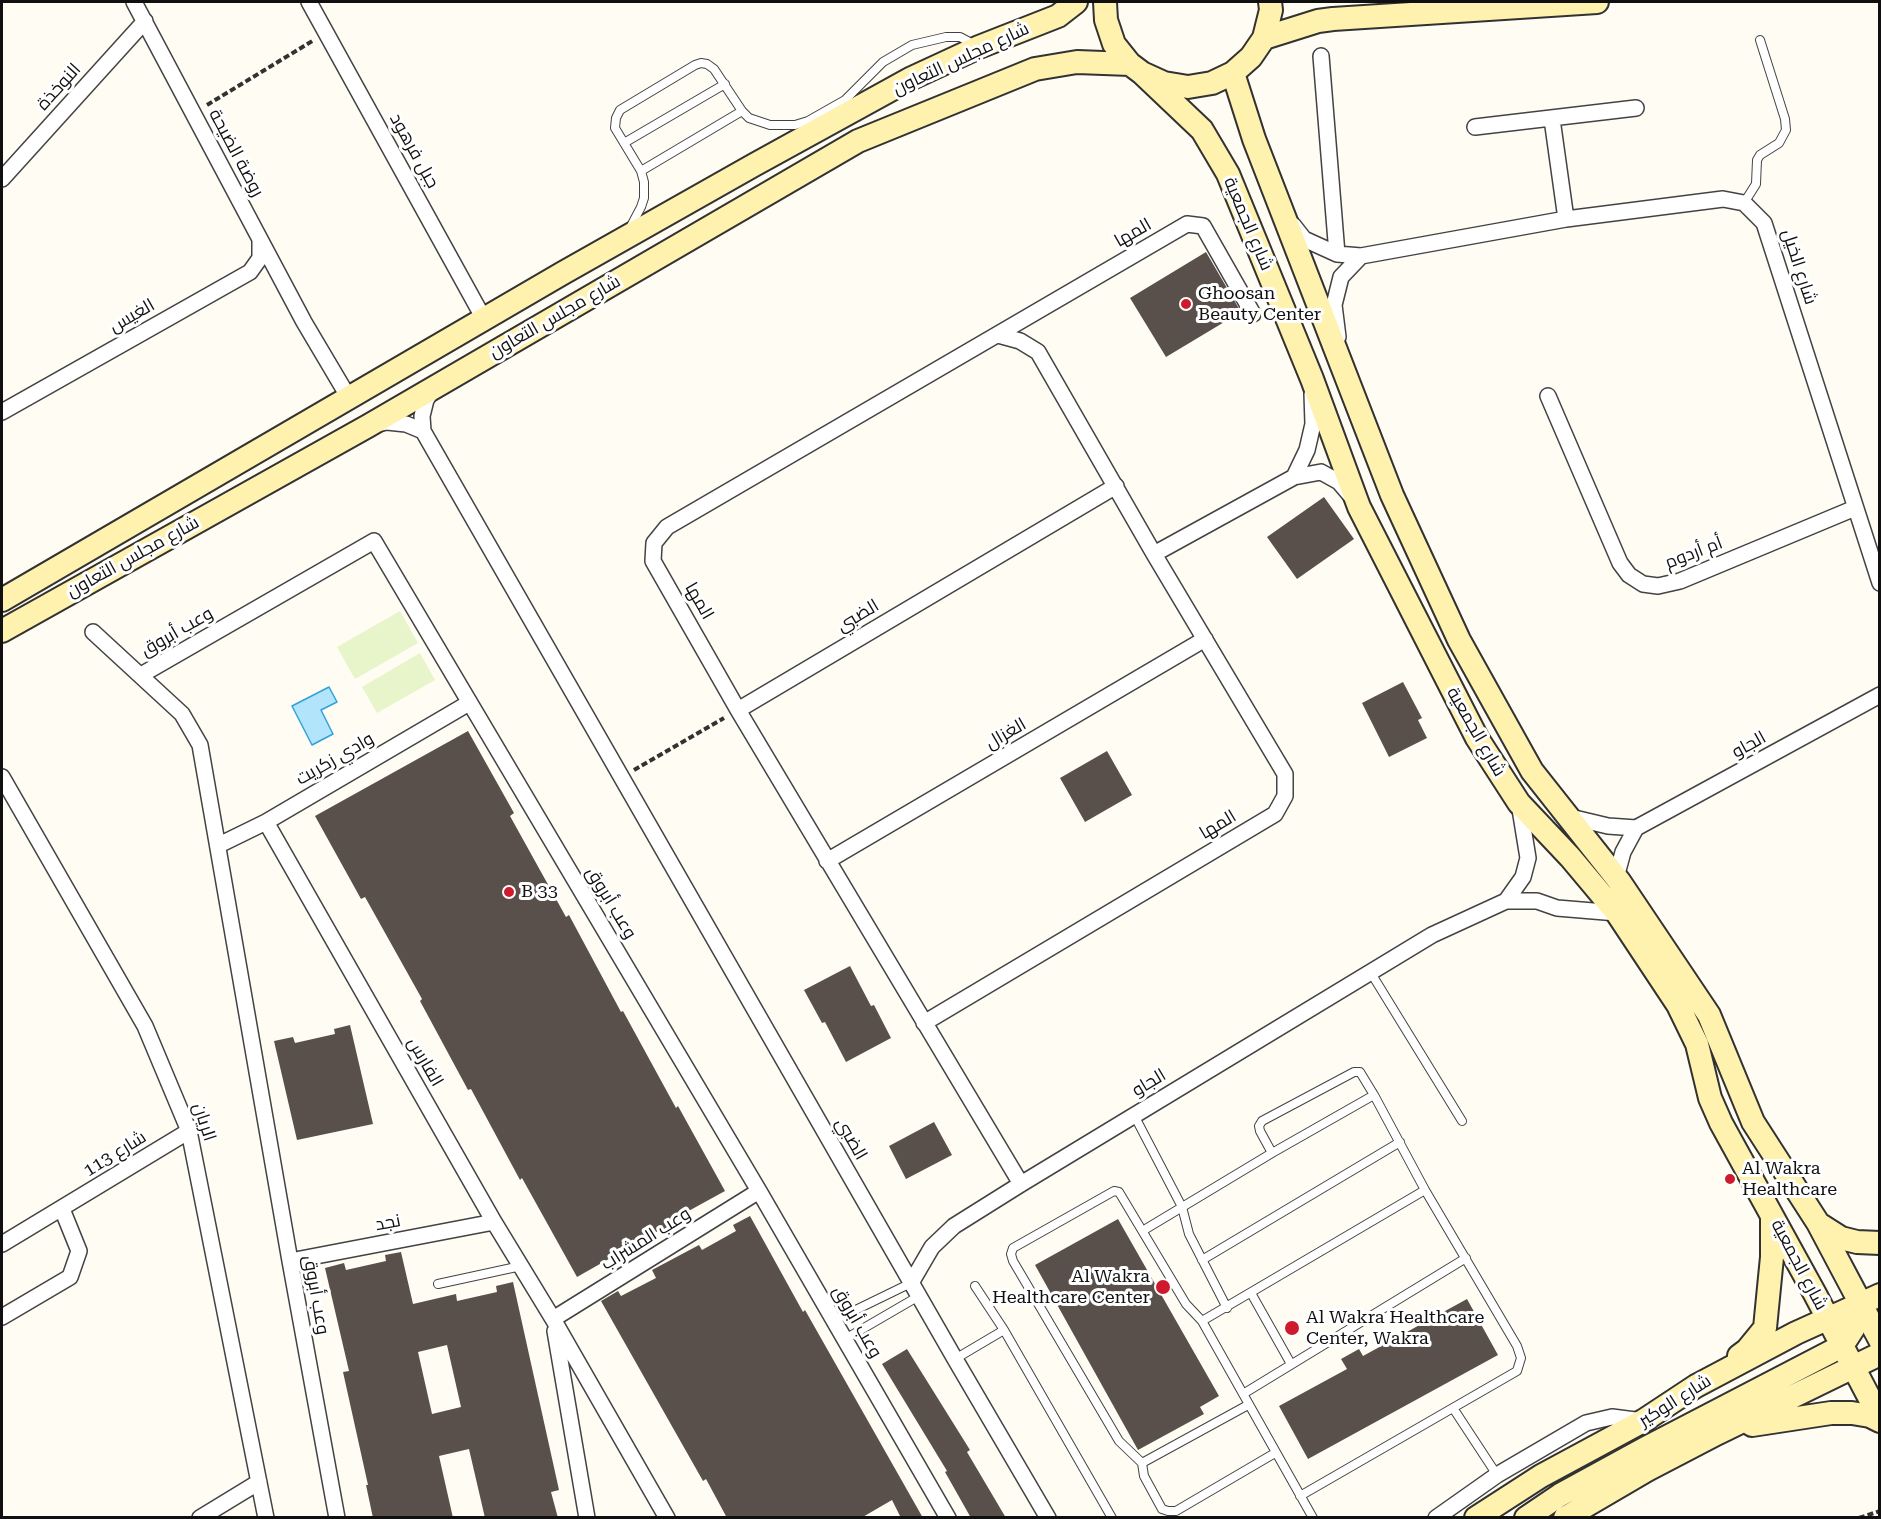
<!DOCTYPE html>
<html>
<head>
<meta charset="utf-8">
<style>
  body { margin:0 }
  #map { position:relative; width:1881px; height:1519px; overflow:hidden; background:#fffcf3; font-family:"Roboto Serif",serif }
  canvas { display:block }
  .frame { position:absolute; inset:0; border:3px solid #101010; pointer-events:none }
</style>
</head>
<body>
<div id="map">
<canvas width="1881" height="1519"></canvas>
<div class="frame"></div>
</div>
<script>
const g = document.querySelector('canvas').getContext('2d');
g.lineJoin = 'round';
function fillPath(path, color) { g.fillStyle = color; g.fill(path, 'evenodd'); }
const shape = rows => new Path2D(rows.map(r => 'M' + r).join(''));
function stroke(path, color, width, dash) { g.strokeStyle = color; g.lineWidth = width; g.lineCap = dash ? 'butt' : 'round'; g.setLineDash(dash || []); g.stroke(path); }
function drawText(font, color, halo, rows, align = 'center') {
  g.font = font + ' "Roboto Serif",Cairo,serif'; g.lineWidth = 6; g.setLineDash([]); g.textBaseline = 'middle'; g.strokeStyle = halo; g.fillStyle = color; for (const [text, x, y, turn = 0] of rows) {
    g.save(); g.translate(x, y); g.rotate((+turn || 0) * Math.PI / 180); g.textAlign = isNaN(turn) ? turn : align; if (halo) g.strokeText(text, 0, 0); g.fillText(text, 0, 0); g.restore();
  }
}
fillPath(shape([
  [400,611,418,643,355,679,337,647],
  [420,653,435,680,377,713,362,687]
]), '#e8f4ca');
const water = shape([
  [329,687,337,702,321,710,333,734,312,745,292,706,329,687]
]);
fillPath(water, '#b2e5fc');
stroke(water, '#32a1da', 1.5);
fillPath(shape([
  [1206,252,1241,312,1166,357,1130,298],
  [1324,497,1354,539,1297,579,1267,537],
  [1403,682,1422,718,1418,720,1427,738,1389,757,1362,703],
  [468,731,514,813,510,816,566,917,569,915,621,1012,623,1011,676,1108,678,1106,725,1191,674,1219,676,1224,659,1233,658,1231,577,1277,522,1178,520,1180,471,1089,468,1090,420,1001,422,999,365,897,361,899,315,816],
  [1107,751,1132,795,1085,822,1060,778],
  [850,966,871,1006,874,1005,891,1038,846,1062,825,1022,822,1023,804,990],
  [350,1025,373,1124,297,1140,274,1041,293,1037,295,1043,335,1034,334,1029],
  [934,1122,952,1155,906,1179,889,1146],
  [750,1216,803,1312,805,1310,923,1518,901,1518,892,1500,861,1518,727,1518,706,1479,703,1481,601,1301,618,1291,621,1296,656,1278,652,1270,699,1245,702,1250,736,1231,733,1225],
  [1118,1219,1219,1396,1200,1407,1204,1414,1138,1450,1035,1265],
  [401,1252,413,1304,456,1294,457,1301,497,1292,496,1286,513,1282,559,1490,551,1492,558,1518,485,1518,469,1449,439,1456,453,1518,373,1518,366,1485,368,1485,343,1372,349,1371,325,1268,344,1263,346,1270,386,1261,385,1255],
  [447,1345,461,1407,432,1414,418,1352],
  [1467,1299,1498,1355,1308,1459,1279,1406,1347,1369,1341,1359,1359,1349,1363,1356],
  [907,1349,970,1450,967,1452,1006,1518,971,1518,945,1472,947,1471,882,1364]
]), '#5a504b');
const lane = shape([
  [624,143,725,84],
  [641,171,742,111],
  [1744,203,1756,184,1757,160,1760,155,1779,143,1786,130,1785,119,1760,40],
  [631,226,641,207,644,198,644,182,641,171,615,128,616,118,620,110,695,65,701,63,707,64,714,69,742,111,749,118,770,125,795,125,808,121,845,100,883,62,912,45,946,37,960,37,975,45],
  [1371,973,1462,1121],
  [1134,1115,1182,1207,1189,1234,1227,1308],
  [1272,1153,1260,1131,1259,1126,1262,1121,1354,1072,1360,1072,1374,1095,1425,1190,1517,1346,1521,1358,1517,1371,1300,1496],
  [1144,1230,1272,1153,1374,1095],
  [1202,1260,1400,1142],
  [438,1284,521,1266],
  [975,1286,1004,1330,1112,1518],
  [1251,1293,1291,1364],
  [833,1321,911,1283],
  [1202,1321,1425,1190],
  [845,1339,919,1296],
  [955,1359,1004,1330],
  [1243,1394,1466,1258],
  [1453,1408,1497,1475],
  [1275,1453,1176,1511,1168,1511,1162,1509,1144,1476,1142,1463,1119,1441,1013,1261,1011,1254,1013,1248,1114,1191,1119,1192,1186,1304,1202,1321,1313,1518],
  [1142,1463,1248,1405]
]);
const street = shape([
  [134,2,304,322,349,398],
  [309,2,484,319],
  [1321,56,1337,254],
  [1552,119,1566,219],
  [1475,127,1636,108],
  [2,179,145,21],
  [1293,225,1304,239,1337,254,1361,256,1566,219,1723,199,1744,203,1764,223,1880,583],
  [1338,337,1334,305,1341,277,1361,256],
  [433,389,426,400,422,416,423,431,955,1359,1048,1518],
  [1548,396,1620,563,1629,575,1643,584,1658,586,1680,581,1855,508],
  [2,412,250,272,260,258,260,241],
  [377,424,387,422,406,424,423,431],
  [1294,477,1307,450,1313,424,1312,394],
  [1154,554,1294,477,1321,472,1339,482,1350,495],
  [93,632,182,714,200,745,290,1261,337,1518],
  [141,675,374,541,759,1191,948,1518],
  [738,710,1116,486],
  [2,777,145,1026,189,1131,266,1518],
  [1566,816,1608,826,1636,828],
  [266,822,494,1222,553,1319,667,1518],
  [219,845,266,822,469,703],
  [827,861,1205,639],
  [1619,881,1617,874,1623,852,1636,828,1880,695],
  [1506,901,1523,877,1528,858,1519,803],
  [924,1023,1275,814,1285,796,1285,774,1154,554,1038,352,1020,341,998,335],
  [1021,1184,738,710,653,561,654,543,667,527,1187,224,1203,226,1253,314],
  [2,1244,189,1131],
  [290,1261,494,1222],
  [911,1283,932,1247,954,1226,1021,1184,1432,935,1506,901,1537,901,1557,908,1617,913],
  [2,1317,70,1277,79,1251,62,1209],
  [553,1319,759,1191],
  [555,1331,587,1518],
  [200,1518,259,1482],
  [1436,1518,1497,1475,1586,1423,1612,1417,1643,1421]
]);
const secondary = shape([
  [1105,2,1106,20,1114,44,1130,64,1142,73,1164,83,1188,87,1212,83,1233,73,1251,57,1264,38,1271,10,1270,2],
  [1264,38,1318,21,1333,19,1597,2],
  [1142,73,1202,130,1228,174,1312,379,1359,507,1477,738,1519,803,1570,857,1617,913,1678,1005,1697,1044,1710,1098,1721,1123,1815,1294,1880,1418],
  [1233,73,1254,139,1392,495,1459,640,1532,771,1619,881,1709,1015,1753,1122,1818,1223,1880,1340],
  [2,600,563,273,754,165,912,78,979,47,1058,16,1076,2],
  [2,631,368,426,858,141,1035,69,1077,62,1130,64],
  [1819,1224,1841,1238,1857,1242,1880,1243],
  [1739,1356,1747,1350,1765,1328,1772,1257,1772,1219],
  [1752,1425,1831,1413,1852,1413,1870,1416,1880,1421],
  [1476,1518,1541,1476,1643,1421,1696,1386,1796,1333,1880,1295],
  [1526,1518,1560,1495,1646,1448,1842,1346,1853,1329,1861,1303],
  [1565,1518,1647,1470,1718,1433,1880,1354]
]);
stroke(lane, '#434343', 10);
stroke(street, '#434343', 18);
stroke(secondary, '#323232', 26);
stroke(shape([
  [207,105,314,40],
  [634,770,724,718],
  [1859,1518,1880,1511]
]), '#323232', 4, [6, 3]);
stroke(lane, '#fff', 8);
stroke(street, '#fff', 15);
stroke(secondary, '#fff1ae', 22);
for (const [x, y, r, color] of [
  [1186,304,6,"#ce1a2d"],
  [509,892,6,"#ce1a2d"],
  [1730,1179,6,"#ce1a2d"],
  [1163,1287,8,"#ce1a2d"],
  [1292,1328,8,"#ce1a2d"]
]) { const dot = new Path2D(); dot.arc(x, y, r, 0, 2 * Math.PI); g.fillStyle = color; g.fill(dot); stroke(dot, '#fff', 2); }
drawText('18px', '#101010', '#fff', [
  ["شارع مجلس التعاون",961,59,-25],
  ["النوخذة",59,87,-48],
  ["جبل فرهود",414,151,61],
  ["روضة الضيحة",236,153,62],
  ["شارع الجمعية",1248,224,67],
  ["المها",1133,233,-30],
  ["شارع الخيل",1799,267,72],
  ["الغيس",132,316,-30],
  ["شارع مجلس التعاون",555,317,-30],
  ["أم أردوم",1694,553,-21],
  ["شارع مجلس التعاون",133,557,-29],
  ["المها",699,601,60],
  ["الضبي",858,616,-31],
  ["وعب أبروق",177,632,-30],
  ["شارع الجمعية",1476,732,60],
  ["الغزال",1006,734,-30],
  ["الجاو",1749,745,-29],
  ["وادي زكريت",335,759,-30],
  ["المها",1218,825,-31],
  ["وعب أبروق",611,903,59],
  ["الفارس",425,1062,60],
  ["الجاو",1149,1083,-31],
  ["الريان",204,1122,72],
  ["الضبي",851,1139,60],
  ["شارع 113",115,1154,-32],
  ["نجد",388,1223,-11],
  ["وعب المشراب",646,1239,-32],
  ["شارع الجمعية",1799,1265,62],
  ["وعب أبروق",316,1295,80],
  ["وعب أبروق",857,1322,60],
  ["شارع الوكير",1675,1401,-32]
]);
drawText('18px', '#101010', '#fff', [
  ["Ghoosan",1198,294],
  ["Beauty Center",1198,315],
  ["B 33",521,892],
  ["Al Wakra",1742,1169],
  ["Healthcare",1742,1190],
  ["Al Wakra",1150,1277,"right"],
  ["Healthcare Center",1150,1298,"right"],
  ["Al Wakra Healthcare",1306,1318],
  ["Center, Wakra",1306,1339]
], 'left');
</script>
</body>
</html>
